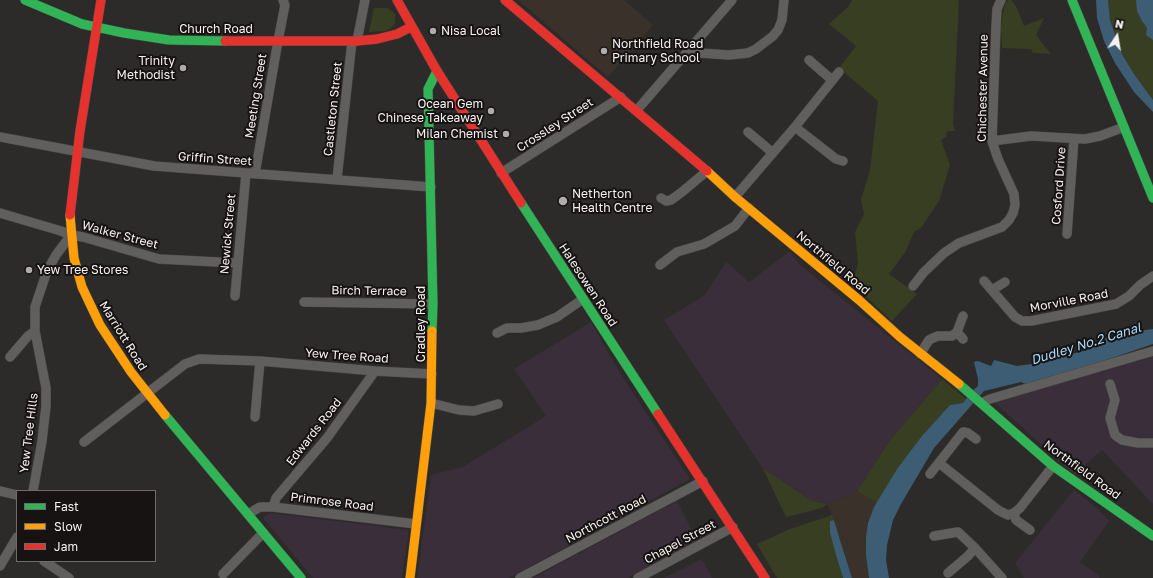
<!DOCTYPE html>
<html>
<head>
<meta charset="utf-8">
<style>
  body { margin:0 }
  #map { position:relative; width:1153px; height:578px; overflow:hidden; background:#2d2b29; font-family:"Golos Text",sans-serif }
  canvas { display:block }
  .legend { position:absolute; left:16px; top:490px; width:140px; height:72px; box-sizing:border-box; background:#161312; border:1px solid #6f6c6b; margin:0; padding:5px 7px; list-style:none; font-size:12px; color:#f5f2f0 }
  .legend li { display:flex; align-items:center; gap:8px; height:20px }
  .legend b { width:20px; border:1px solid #6f6c6b }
  .north { position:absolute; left:1097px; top:16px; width:40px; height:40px; -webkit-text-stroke:3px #161312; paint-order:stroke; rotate:12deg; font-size:11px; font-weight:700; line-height:16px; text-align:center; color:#f5f2f0 }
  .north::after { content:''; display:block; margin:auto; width:14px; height:18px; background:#f5f2f0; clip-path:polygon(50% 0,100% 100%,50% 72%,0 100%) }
</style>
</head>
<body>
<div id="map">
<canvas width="1153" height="578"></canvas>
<ul class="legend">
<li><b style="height:5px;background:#30b455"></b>Fast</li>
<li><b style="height:5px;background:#ff9f0a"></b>Slow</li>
<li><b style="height:5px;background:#e5322d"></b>Jam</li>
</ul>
<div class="north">N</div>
</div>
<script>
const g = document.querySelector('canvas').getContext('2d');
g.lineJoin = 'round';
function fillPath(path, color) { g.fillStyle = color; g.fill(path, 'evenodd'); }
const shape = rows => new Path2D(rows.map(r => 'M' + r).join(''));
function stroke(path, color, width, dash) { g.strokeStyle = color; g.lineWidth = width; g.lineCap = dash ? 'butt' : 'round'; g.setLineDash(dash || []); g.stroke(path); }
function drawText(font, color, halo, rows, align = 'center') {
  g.font = font + ' "Golos Text",sans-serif'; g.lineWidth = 4; g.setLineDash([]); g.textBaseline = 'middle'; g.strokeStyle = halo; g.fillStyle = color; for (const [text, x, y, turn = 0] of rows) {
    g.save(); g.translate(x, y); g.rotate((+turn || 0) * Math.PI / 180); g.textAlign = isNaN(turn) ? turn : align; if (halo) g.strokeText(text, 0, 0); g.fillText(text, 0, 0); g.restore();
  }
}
fillPath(shape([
  [518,0,624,0,653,25,608,77],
  [857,491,877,503,868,523,866,537,866,555,869,578,852,578,834,520,827,504]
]), '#3a312b');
fillPath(shape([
  [790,251,799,264,942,379,891,439,857,491,827,504,810,500,778,478,763,469,664,320,705,295,726,262,749,282],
  [591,322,620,373,690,479,509,578,417,578,431,475,463,467,546,416,514,369],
  [1153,355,1153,504,1102,450,1075,475,994,402],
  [1074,490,1097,508,1109,521,1080,562,1100,576,1099,578,1024,578,1015,563],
  [677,501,698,542,686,548,628,578,533,578],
  [270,513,409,530,402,578,313,578,263,518],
  [702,559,712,578,664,578]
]), '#392e39');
fillPath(shape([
  [852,0,959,0,953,124,955,131,947,131,946,137,941,140,950,165,939,201,921,228,914,232,906,251,889,274,917,294,892,321,860,291,859,292,852,284,858,264,855,232,864,214,861,199,870,170,878,101,839,68,856,46,829,24,848,7],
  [1008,0,1011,0,1016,6,1024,26,1044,18,1036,35,1051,54,1033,53,1031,49,1002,48,1001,29,1003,13,1005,4],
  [1108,0,1153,0,1153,100,1134,74,1122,54,1110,20],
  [374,8,388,8,395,14,395,22,393,26,386,31,369,32],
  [942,379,966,399,963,403,950,405,897,469,877,503,857,491,891,439],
  [763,469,778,478,810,500,827,504,822,508,786,517],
  [832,515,834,520,830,521,830,533,843,578,777,578,757,544,790,529]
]), '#383e21');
fillPath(shape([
  [1096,0,1108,0,1110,20,1118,43,1122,54,1134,74,1153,100,1153,112,1134,92,1115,63,1104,41,1097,18],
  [1136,0,1153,0,1153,40,1146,35,1147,28,1142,21,1137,11],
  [1153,329,1153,344,1071,372,1026,384,1021,382,984,391,934,448,901,504,893,520,887,545,886,560,889,578,869,578,866,555,866,537,868,523,874,507,897,469,922,436,950,405,963,403,972,391,978,386,978,379,974,362,978,361,991,366,994,360,1017,366,1039,363,1090,349,1092,345,1103,339,1131,332],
  [834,520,840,540,852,578,843,578,836,555,830,533,830,521]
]), '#3c5d74');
const street = shape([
  [357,41,365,0],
  [689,50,700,53,729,55,748,53,756,49,773,36,778,30,782,20,784,0],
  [809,60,832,80],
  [637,110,732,0],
  [795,127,836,159,843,161],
  [748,132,773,153],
  [0,137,154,166,431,187],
  [992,141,1031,136,1085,139,1100,136,1124,127],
  [501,173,621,97],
  [255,174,278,41,285,5,283,0],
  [337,179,352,41],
  [735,197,795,127,839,72],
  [661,198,666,201,671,200,682,192,707,171],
  [0,213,61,231,71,235,83,237,159,259,237,263],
  [1067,234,1074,139],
  [660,265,677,252,704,244,735,226,749,208],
  [984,281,1015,317,1022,321,1031,321,1116,304,1129,296,1140,285,1153,276],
  [913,286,924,272,944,253,959,243,1002,227,1009,220,1013,213,1015,205,1014,194,998,159,992,141,996,26,997,9,1001,0],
  [992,290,1005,282],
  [235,296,246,173],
  [304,302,433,304],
  [497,333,507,328,521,328,538,325,557,317,583,299],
  [963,339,957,332,963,316],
  [920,354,929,340,933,338,938,336,952,336,957,332],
  [10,357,28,336,35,331],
  [1110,384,1115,400,1110,418,1115,435,1122,440,1138,443,1153,443],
  [431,403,459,410,474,411,498,404],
  [981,403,990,399,1153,351],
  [255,417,260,361],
  [84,442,185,364,199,359,260,361,375,371,432,374],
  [939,463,998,510,1008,515,1014,513,1020,508,1053,466],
  [930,474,963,432,968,433,976,439],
  [0,491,17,495],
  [33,491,42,441,46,406,46,388,35,331,35,307,47,271,56,255,71,235],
  [273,507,276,498,327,438,375,371],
  [1014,513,1016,520,1030,530],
  [248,514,260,507,273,507,416,524],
  [934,536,958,532,975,548],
  [44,561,69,578],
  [0,566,17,537],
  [948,573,968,556,975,548,1002,578],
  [223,574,263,533],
  [520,578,703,481],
  [638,578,733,527]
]);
const fast = shape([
  [25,0,82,24,124,33,169,40,225,41],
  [1072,0,1153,198],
  [521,203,658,414],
  [432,331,433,304,428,89,437,71],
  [959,384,1053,466,1153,536],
  [165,415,301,578]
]);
const slow = shape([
  [707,171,735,197,859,300,900,337,959,384],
  [70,215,74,258,82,287,100,325,131,372,165,415],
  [410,578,431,403,432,331]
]);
const jam = shape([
  [397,0,437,71,521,203],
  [505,0,707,171],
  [225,41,357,41,377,39,397,34,411,27],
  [70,215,80,131,101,0],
  [658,414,765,578]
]);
stroke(street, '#4b4846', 10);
stroke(fast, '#4b4846', 10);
stroke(slow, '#4b4846', 10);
stroke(jam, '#4b4846', 10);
stroke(street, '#615f5e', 9);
stroke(fast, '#30b455', 9);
stroke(slow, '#ff9f0a', 9);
stroke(jam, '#e5322d', 9);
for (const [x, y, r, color] of [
  [433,31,4,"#afacaa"],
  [604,51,4,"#afacaa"],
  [183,68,4,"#afacaa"],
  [491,111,4,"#afacaa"],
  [506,134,4,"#afacaa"],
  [563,201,5,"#afacaa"],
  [29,270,4,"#afacaa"]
]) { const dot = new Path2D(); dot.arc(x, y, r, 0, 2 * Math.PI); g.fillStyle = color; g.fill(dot); stroke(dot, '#161312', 1.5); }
drawText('12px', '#f5f2f0', '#161312', [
  ["Church Road",216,29],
  ["Chichester Avenue",983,88,-89],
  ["Meeting Street",256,96,-81],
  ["Castleton Street",333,109,-84],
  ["Crossley Street",555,125,-33],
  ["Griffin Street",215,159,4],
  ["Cosford Drive",1059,186,-86],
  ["Newick Street",228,234,-85],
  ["Walker Street",120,235,15],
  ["Northfield Road",833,263,40],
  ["Halesowen Road",588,285,57],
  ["Birch Terrace",369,291,1],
  ["Morville Road",1069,301,-11],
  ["Cradley Road",421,324,-90],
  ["Marriott Road",123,336,58],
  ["Yew Tree Road",347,356,4],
  ["Edwards Road",314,432,-52],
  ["Yew Tree Hills",29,433,-83],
  ["Northfield Road",1082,470,36],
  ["Primrose Road",332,502,7],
  ["Northcott Road",606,519,-28],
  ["Chapel Street",680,542,-28]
]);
drawText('12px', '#f5f2f0', '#161312', [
  ["Nisa Local",441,31],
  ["Northfield Road",612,44],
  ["Primary School",612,58],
  ["Trinity",175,61,"right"],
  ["Methodist",175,75,"right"],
  ["Ocean Gem",483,104,"right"],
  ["Chinese Takeaway",483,118,"right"],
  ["Milan Chemist",498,134,"right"],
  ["Netherton",572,194],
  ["Health Centre",572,208],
  ["Yew Tree Stores",37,270]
], 'left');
drawText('italic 13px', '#a8dafd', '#161312', [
  ["Dudley No.2 Canal",1086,344,-17]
]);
</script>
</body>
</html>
